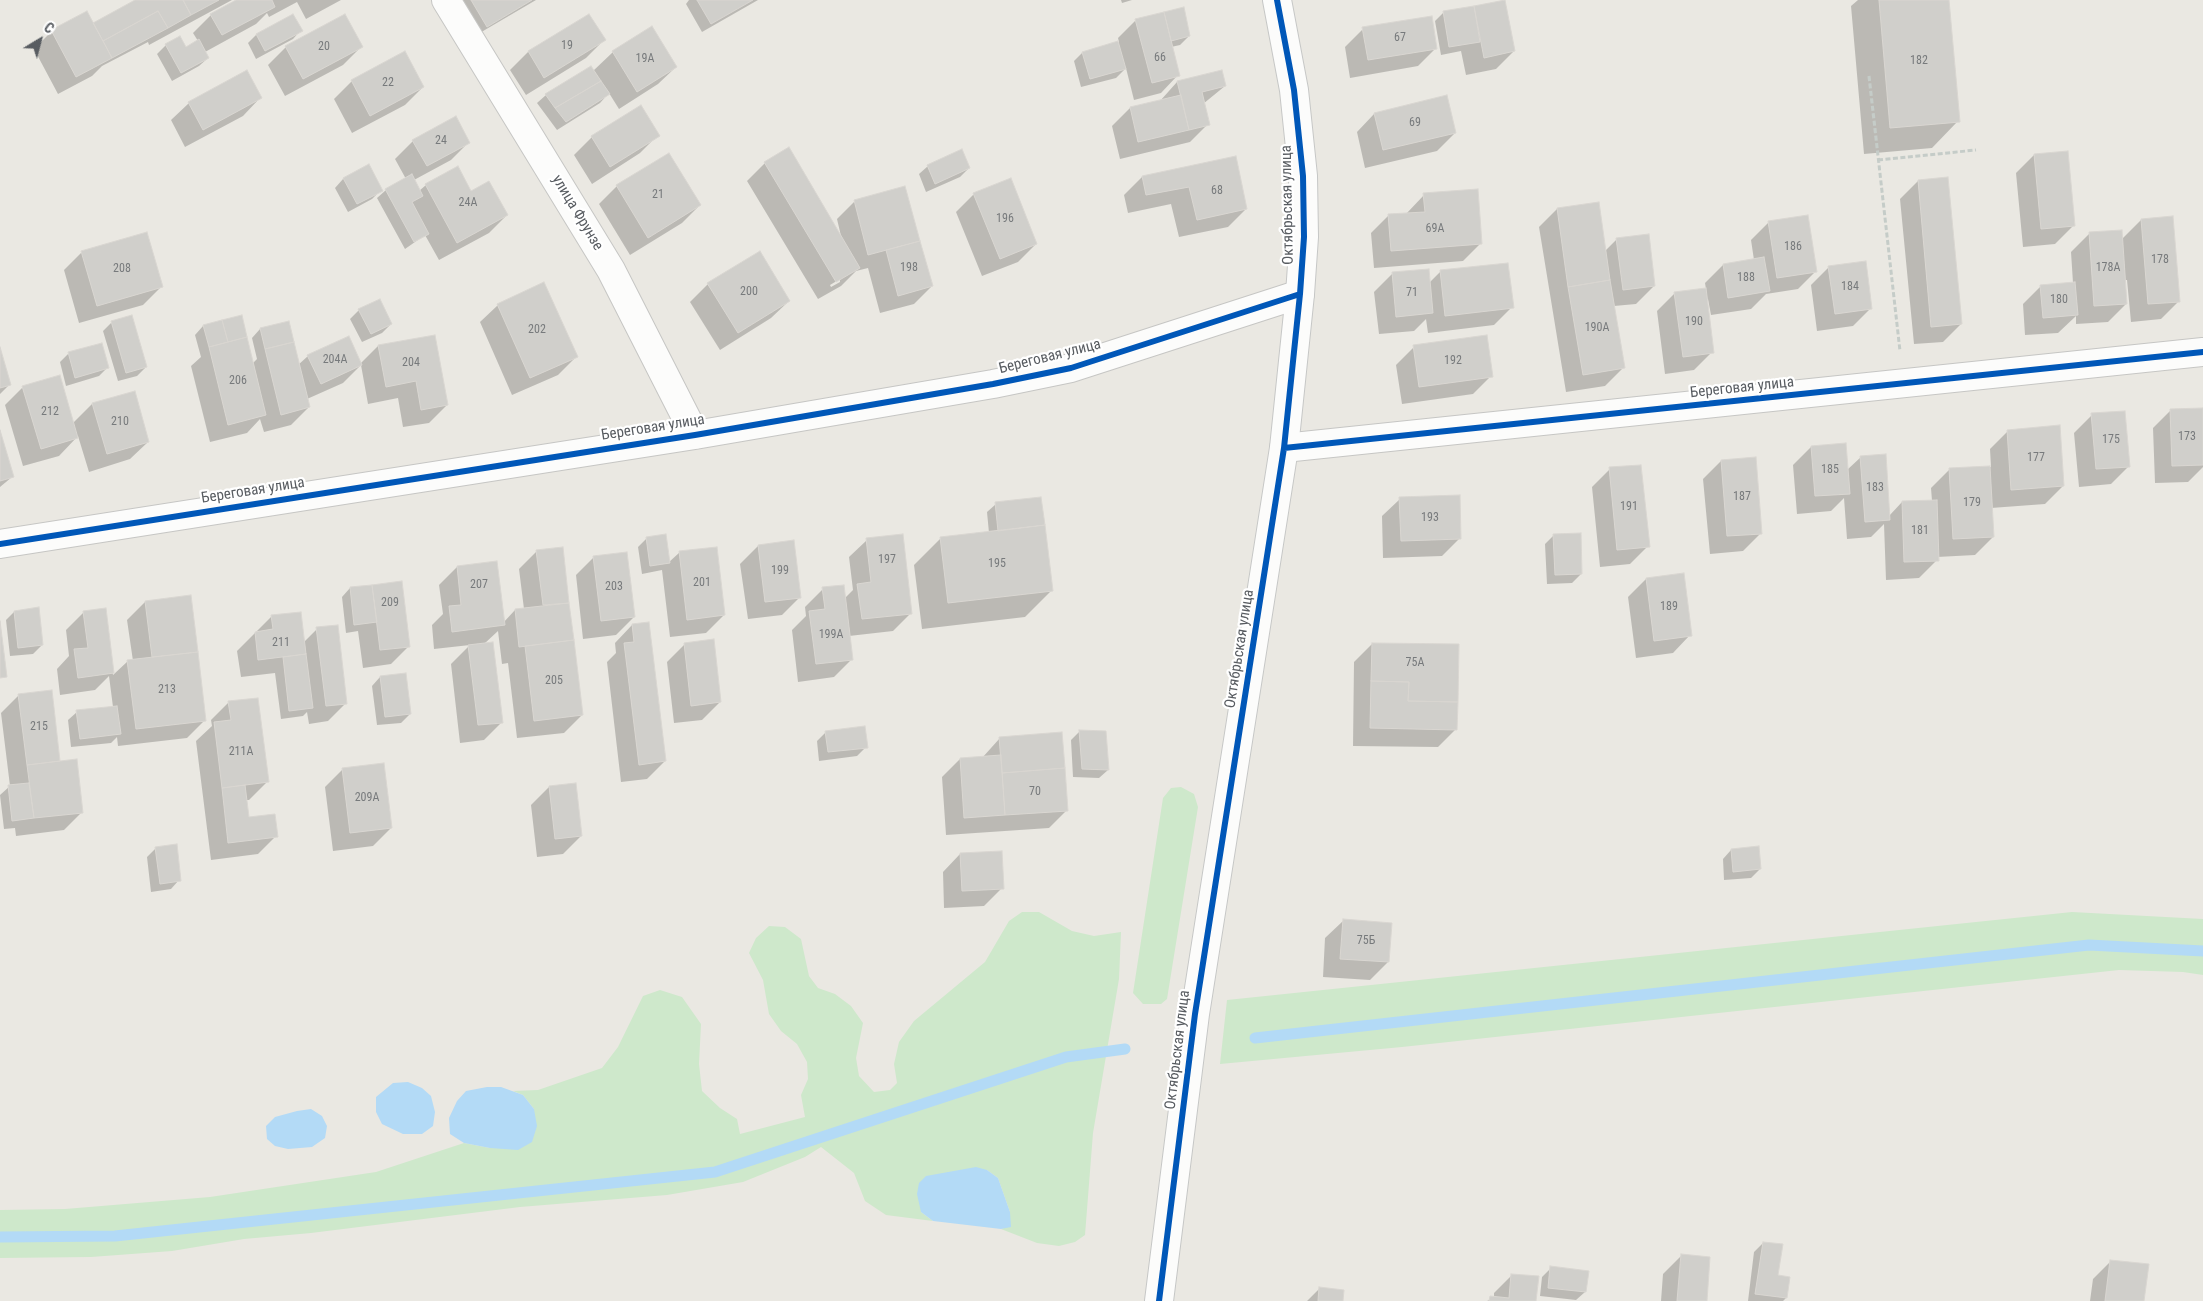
<!DOCTYPE html>
<html>
<head>
<meta charset="utf-8">
<style>
  body { margin:0 }
  #map { position:relative; width:2203px; height:1301px; overflow:hidden; background:#eae8e2; font-family:"Roboto Condensed",sans-serif }
  canvas { display:block }
  .north { position:absolute; left:15px; top:15px; width:50px; height:50px; -webkit-text-stroke:4px #fff; paint-order:stroke; rotate:37deg; font-size:14px; font-weight:700; line-height:20px; text-align:center; color:#585c61 }
  .north::after { content:''; display:block; margin:auto; width:18px; height:22px; background:#585c61; clip-path:polygon(50% 0,100% 100%,50% 72%,0 100%) }
</style>
</head>
<body>
<div id="map">
<canvas width="2203" height="1301"></canvas>
<div class="north">С</div>
</div>
<script>
const g = document.querySelector('canvas').getContext('2d');
g.lineJoin = 'round';
function fillPath(path, color) { g.fillStyle = color; g.fill(path, 'evenodd'); }
const shape = rows => new Path2D(rows.map(r => 'M' + r).join(''));
function stroke(path, color, width, dash) { g.strokeStyle = color; g.lineWidth = width; g.lineCap = dash ? 'butt' : 'round'; g.setLineDash(dash || []); g.stroke(path); }
function drawText(font, color, halo, rows, align = 'center') {
  g.font = font + ' "Roboto Condensed",sans-serif'; g.lineWidth = 4.5; g.setLineDash([]); g.textBaseline = 'middle'; g.strokeStyle = halo; g.fillStyle = color; for (const [text, x, y, turn = 0] of rows) {
    g.save(); g.translate(x, y); g.rotate((+turn || 0) * Math.PI / 180); g.textAlign = isNaN(turn) ? turn : align; if (halo) g.strokeText(text, 0, 0); g.fillText(text, 0, 0); g.restore();
  }
}
fillPath(shape([
  [1181,787,1194,794,1198,807,1167,999,1161,1004,1143,1004,1133,993,1163,798,1171,788],
  [1022,912,1039,912,1072,931,1094,936,1121,932,1119,979,1093,1133,1085,1235,1075,1242,1059,1246,1037,1243,1001,1229,1010,1226,1010,1212,998,1178,987,1170,921,1212,933,1221,886,1215,865,1201,854,1173,821,1147,805,1157,743,1182,667,1195,520,1207,311,1233,244,1239,172,1251,91,1257,0,1258,0,1210,65,1209,210,1197,376,1172,464,1143,490,1148,534,1109,523,1095,513,1091,538,1090,602,1068,618,1047,643,996,660,990,682,997,701,1024,699,1064,702,1091,720,1108,737,1119,740,1134,805,1117,801,1095,808,1079,807,1062,797,1044,781,1031,769,1014,763,980,749,953,756,938,769,926,785,927,801,939,809,976,818,988,835,994,851,1006,863,1023,856,1058,859,1076,874,1092,890,1090,897,1083,894,1064,899,1042,914,1021,985,962,1009,921],
  [2072,912,2203,919,2203,975,2183,972,2119,970,1402,1047,1220,1064,1227,1000]
]), '#cee8cb');
fillPath(shape([
  [408,1082,422,1088,431,1096,435,1112,433,1126,422,1134,403,1134,382,1124,376,1112,376,1097,393,1083],
  [487,1087,501,1087,523,1095,534,1109,537,1126,532,1142,518,1150,490,1148,464,1143,450,1134,449,1118,457,1101,466,1091],
  [311,1109,322,1116,327,1126,325,1138,312,1147,288,1149,275,1146,267,1139,266,1126,275,1117,297,1111],
  [976,1167,987,1170,998,1178,1010,1212,1011,1227,1001,1229,933,1221,921,1212,917,1194,919,1183,926,1176]
]), '#b3daf6');
fillPath(shape([
  [137,0,232,0,149,45,148,42,102,66,92,76,58,94,34,49,52,31,92,24],
  [239,0,341,0,306,19,297,2,269,17,267,13,256,24,205,52,208,58,199,66,172,81,157,54,166,45,185,48,198,41,193,33,211,15],
  [462,0,536,0,478,34,459,3],
  [689,0,758,0,702,32,686,4],
  [1121,0,1132,0,1122,3],
  [1858,0,1948,0,1958,121,1932,148,1864,154,1851,6],
  [1504,1,1514,51,1496,69,1466,75,1461,51,1441,55,1435,21,1444,12],
  [293,15,301,30,293,39,256,59,248,43,256,35],
  [589,15,604,40,586,58,526,95,510,70,528,52],
  [1136,20,1189,36,1180,45,1171,47,1178,75,1161,93,1134,100,1126,68,1116,78,1081,87,1074,61,1082,53,1119,42,1118,38],
  [1363,29,1436,48,1418,66,1350,78,1345,47],
  [286,47,361,47,343,65,285,96,268,65],
  [613,52,676,67,658,84,619,109,609,93,600,103,557,130,537,103,546,95,593,71],
  [352,81,423,87,405,105,352,133,334,99],
  [1177,82,1225,86,1203,104,1208,124,1190,142,1120,159,1112,126,1130,108,1160,101],
  [260,98,243,116,185,147,171,120,189,103],
  [1374,114,1455,133,1437,151,1365,168,1357,132],
  [658,135,640,153,592,184,574,155,592,137],
  [413,141,469,142,451,160,414,180,419,191,426,185,471,193,507,215,489,233,439,260,425,235,405,249,377,198,386,190,406,179,395,159],
  [668,154,700,205,682,223,630,255,599,204,617,186],
  [2034,155,2073,226,2055,244,2023,247,2016,173],
  [1235,157,1246,209,1228,227,1179,237,1171,204,1128,213,1124,195,1142,177],
  [765,163,841,236,837,219,855,201,932,286,914,304,880,313,868,268,856,271,841,286,818,299,747,181],
  [840,279,840,282,831,287,830,285],
  [368,166,381,190,372,199,348,212,335,188,343,179],
  [928,166,969,168,960,177,926,192,919,174],
  [1918,181,1961,324,1943,342,1914,344,1900,199],
  [974,194,1036,244,1018,262,982,276,956,212],
  [1424,195,1481,243,1463,261,1374,268,1371,233,1389,215,1406,214],
  [1557,209,1605,251,1617,239,1654,286,1636,304,1614,306,1623,368,1605,386,1566,392,1539,227],
  [2141,220,2179,301,2161,319,2131,322,2127,280,2124,280,2126,304,2108,322,2076,324,2076,316,2058,333,2025,335,2023,304,2041,286,2073,283,2071,252,2089,234,2122,239],
  [1769,222,1816,271,1798,289,1766,294,1751,309,1711,315,1708,299,1706,300,1712,352,1694,370,1665,374,1657,311,1675,293,1706,289,1705,283,1723,265,1754,260,1751,240],
  [82,252,161,287,143,305,79,323,64,270],
  [1829,267,1871,308,1853,326,1817,331,1811,285],
  [1441,271,1512,307,1494,325,1428,333,1426,319,1414,331,1379,334,1374,292,1392,274,1429,283],
  [708,284,789,301,771,318,720,350,690,302],
  [498,305,576,357,558,375,512,395,480,322],
  [359,310,391,324,382,333,362,342,350,319],
  [112,322,146,367,137,376,118,381,103,331],
  [203,326,252,364,257,359,252,338,260,329,298,365,308,356,360,364,378,346,447,405,429,423,403,427,398,398,368,404,361,365,343,383,307,399,309,407,291,425,264,432,260,419,247,433,210,442,191,366,201,357,195,335],
  [1414,347,1491,376,1473,394,1402,404,1396,365],
  [0,352,9,385,0,394],
  [69,353,108,367,99,376,66,386,60,362],
  [23,387,73,423,92,404,134,392,148,442,130,459,89,472,78,436,59,456,23,466,5,405],
  [2203,409,2203,467,2188,482,2155,483,2153,428,2171,410],
  [2092,415,2129,466,2111,484,2079,487,2074,433],
  [2008,431,2063,486,2045,504,1991,508,1993,537,1975,555,1937,557,1937,560,1919,578,1886,580,1884,524,1871,537,1847,539,1844,498,1831,511,1797,514,1793,465,1811,447,1847,470,1861,457,1889,516,1902,502,1932,501,1931,488,1949,470,1991,467,1990,449],
  [0,435,12,477,0,487],
  [1721,461,1761,533,1743,551,1710,554,1703,479],
  [1610,469,1648,546,1630,564,1600,567,1592,487],
  [1400,499,1460,538,1442,556,1383,558,1382,516],
  [996,504,1052,590,1025,617,922,629,914,565,940,539,989,533,987,512],
  [665,535,668,563,680,552,724,615,706,633,670,637,662,570,642,574,638,547,647,538],
  [1554,535,1581,574,1572,583,1547,584,1545,544],
  [867,540,911,613,893,631,849,636,852,659,834,677,798,682,792,630,806,616,805,607,823,589,845,598,853,590,849,557],
  [758,546,800,597,782,615,748,619,740,564],
  [562,548,582,715,564,733,517,738,508,663,502,664,498,631,484,644,502,722,484,740,460,743,451,664,470,645,434,649,432,625,443,614,439,585,457,567,503,623,515,610,524,609,519,569,537,551],
  [594,557,634,617,616,635,583,639,576,575],
  [1646,579,1690,635,1673,653,1636,658,1628,597],
  [350,588,409,646,391,664,363,668,358,631,346,633,342,597],
  [190,597,205,720,187,738,118,746,117,737,111,743,71,747,68,720,77,712,113,707,109,676,95,690,60,695,57,669,69,656,66,630,84,612,105,609,113,675,128,661,133,661,127,620,145,602],
  [14,612,42,645,33,654,10,656,6,620],
  [272,616,304,642,317,629,346,703,328,721,309,724,307,712,303,716,281,719,275,673,241,677,237,651],
  [632,625,665,761,647,779,621,782,607,662,616,653,615,643],
  [685,644,720,702,702,720,674,723,667,662],
  [1372,644,1456,729,1438,747,1353,746,1354,662],
  [380,677,410,714,401,723,377,725,372,686],
  [51,691,59,762,82,812,64,830,16,836,15,828,4,829,0,795,10,786,1,713,19,695],
  [229,702,267,782,249,800,246,800,248,818,276,836,258,854,211,860,196,741,212,726,211,720],
  [1080,731,1108,770,1099,778,1073,777,1071,740],
  [826,732,866,747,857,756,819,761,817,741],
  [1000,738,1067,810,1049,828,946,835,942,777,960,759,982,758],
  [343,769,391,828,373,846,333,851,325,787],
  [549,787,581,836,563,854,537,857,531,805],
  [156,848,179,880,171,889,151,892,147,857],
  [1731,850,1760,869,1751,878,1724,880,1723,859],
  [960,854,1002,888,984,906,944,908,943,872],
  [1343,921,1388,962,1370,980,1323,977,1325,938],
  [1763,1243,1786,1298,1783,1301,1748,1301,1754,1252],
  [1681,1256,1705,1301,1661,1301,1663,1274],
  [2111,1261,2143,1301,2090,1301,2093,1279],
  [1551,1268,1585,1292,1576,1300,1540,1296,1542,1277],
  [1512,1275,1535,1301,1487,1301,1494,1298,1494,1293],
  [1320,1288,1342,1301,1307,1301]
]), '#0003');
stroke(shape([
  [1255,1038,2089,945,2203,951],
  [0,1237,115,1236,715,1172,1066,1057,1125,1049]
]), '#b3daf6', 11);
const building = shape([
  [135,0,183,0,191,15,168,28,158,11,103,41,93,23,135,0],
  [183,0,219,0,191,15,183,0],
  [236,0,272,0,275,7,222,35,210,14,236,0],
  [471,0,532,0,487,27,471,0],
  [697,0,753,0,711,24,697,0],
  [1505,0,1515,51,1484,58,1474,6,1505,0],
  [1879,0,1949,0,1960,122,1890,128,1879,0],
  [1474,6,1480,42,1449,47,1443,11,1474,6],
  [1184,7,1190,36,1171,41,1164,12,1184,7],
  [87,11,112,58,76,77,51,30,87,11],
  [158,11,168,28,112,58,103,41,158,11],
  [1164,12,1180,76,1152,83,1135,19,1164,12],
  [293,14,303,31,265,51,256,34,293,14],
  [345,14,363,47,303,79,285,46,345,14],
  [589,14,606,40,544,78,528,51,589,14],
  [1432,16,1437,49,1368,60,1362,27,1432,16],
  [652,26,677,67,637,92,612,51,652,26],
  [180,36,186,47,199,39,209,58,181,73,165,44,180,36],
  [1118,41,1126,69,1090,79,1082,52,1118,41],
  [405,51,424,87,370,116,351,80,405,51],
  [591,66,601,81,555,108,545,94,591,66],
  [247,70,262,98,203,130,188,102,247,70],
  [1222,70,1226,86,1202,92,1210,125,1189,130,1177,81,1222,70],
  [601,81,610,94,566,122,555,108,601,81],
  [1181,95,1189,130,1138,142,1130,107,1181,95],
  [1447,95,1456,133,1383,150,1374,113,1447,95],
  [641,105,660,136,610,167,591,136,641,105],
  [456,116,470,143,427,166,412,140,456,116],
  [789,147,860,268,836,282,764,162,789,147],
  [962,149,970,168,935,184,927,165,962,149],
  [2068,151,2075,226,2041,229,2034,154,2068,151],
  [669,153,701,205,648,238,616,185,669,153],
  [1236,156,1247,209,1197,220,1189,187,1146,195,1142,176,1236,156],
  [369,164,383,191,357,204,343,178,369,164],
  [458,166,471,191,489,181,508,215,457,243,425,184,458,166],
  [412,174,423,196,412,202,429,234,414,242,385,189,412,174],
  [1948,177,1962,324,1931,327,1918,180,1948,177],
  [1011,178,1037,244,1000,259,973,193,1011,178],
  [905,186,920,241,868,255,854,200,905,186],
  [1478,189,1482,244,1391,251,1388,214,1425,212,1423,193,1478,189],
  [1599,202,1610,280,1568,287,1557,208,1599,202],
  [1808,215,1817,272,1777,278,1768,221,1808,215],
  [2173,216,2180,302,2148,304,2141,219,2173,216],
  [2122,230,2127,304,2094,306,2089,232,2122,230],
  [147,232,163,287,97,306,81,251,147,232],
  [1649,234,1655,286,1623,290,1616,238,1649,234],
  [920,241,933,286,898,296,886,250,920,241],
  [760,251,790,301,738,333,707,283,760,251],
  [1764,257,1770,291,1728,298,1723,264,1764,257],
  [1866,261,1872,309,1835,314,1828,266,1866,261],
  [1508,263,1514,308,1445,316,1440,270,1508,263],
  [1429,269,1433,313,1396,317,1392,272,1429,269],
  [1610,280,1625,368,1583,375,1568,287,1610,280],
  [544,282,578,357,530,378,497,304,544,282],
  [2075,282,2078,315,2043,318,2040,285,2075,282],
  [1706,288,1714,353,1683,357,1674,292,1706,288],
  [380,299,392,324,371,334,358,309,380,299],
  [132,315,147,367,126,373,111,321,132,315],
  [242,315,247,337,228,342,222,320,242,315],
  [222,320,228,342,209,347,203,325,222,320],
  [289,321,294,342,265,349,260,328,289,321],
  [435,335,448,405,421,410,416,381,386,387,378,345,435,335],
  [1487,335,1493,377,1419,387,1413,345,1487,335],
  [349,336,362,365,321,384,307,355,349,336],
  [247,337,266,415,228,425,209,347,247,337],
  [294,342,310,407,281,415,265,349,294,342],
  [102,343,109,368,75,378,68,352,102,343],
  [0,347,11,385,0,388,0,347],
  [60,375,78,438,41,449,22,386,60,375],
  [135,391,149,442,107,454,92,403,135,391],
  [2203,408,2203,465,2172,466,2170,409,2203,408],
  [2125,411,2130,467,2096,469,2091,413,2125,411],
  [2060,425,2064,486,2011,490,2007,430,2060,425],
  [0,430,14,477,0,481,0,430],
  [1846,443,1850,494,1815,496,1811,446,1846,443],
  [1886,454,1890,520,1865,522,1860,456,1886,454],
  [1756,457,1762,534,1727,536,1721,460,1756,457],
  [1641,465,1650,547,1617,550,1609,467,1641,465],
  [1990,466,1994,537,1953,539,1949,468,1990,466],
  [1460,495,1461,539,1401,541,1399,497,1460,495],
  [1041,497,1045,525,998,531,995,502,1041,497],
  [1937,500,1939,561,1904,562,1902,501,1937,500],
  [1045,525,1053,591,948,603,940,537,1045,525],
  [1581,533,1582,574,1555,575,1553,534,1581,533],
  [666,534,670,563,650,566,646,537,666,534],
  [903,534,912,614,862,619,857,584,871,582,866,538,903,534],
  [794,540,801,598,765,602,758,545,794,540],
  [563,547,569,603,543,605,536,550,563,547],
  [717,547,725,615,687,620,679,551,717,547],
  [627,552,635,617,601,621,593,556,627,552],
  [497,561,505,625,452,632,449,606,461,605,457,566,497,561],
  [1684,573,1692,636,1654,641,1646,578,1684,573],
  [402,581,410,647,380,650,372,585,402,581],
  [372,585,377,622,354,625,350,587,372,585],
  [844,585,853,660,816,664,809,611,825,609,822,587,844,585],
  [191,595,198,652,152,657,145,601,191,595],
  [569,603,574,640,519,647,515,609,569,603],
  [39,607,43,645,18,648,14,611,39,607],
  [106,608,114,673,78,678,74,649,88,648,83,611,106,608],
  [301,612,306,654,258,660,255,632,273,629,271,615,301,612],
  [0,621,7,677,0,678,0,621],
  [649,622,666,761,639,765,624,643,634,642,632,624,649,622],
  [338,625,347,704,326,706,316,627,338,625],
  [714,639,721,702,691,706,684,643,714,639],
  [574,640,583,715,534,721,525,646,574,640],
  [493,642,503,723,478,725,468,645,493,642],
  [1372,643,1459,644,1458,702,1408,701,1409,682,1371,681,1372,643],
  [198,652,206,721,136,729,127,660,198,652],
  [306,654,313,708,289,711,283,657,306,654],
  [406,673,411,714,385,717,380,676,406,673],
  [1371,681,1409,682,1408,701,1458,702,1457,730,1370,728,1371,681],
  [52,690,60,761,27,765,18,694,52,690],
  [258,698,269,782,222,788,214,722,231,720,228,701,258,698],
  [117,706,121,734,80,739,76,710,117,706],
  [865,726,868,748,828,752,825,731,865,726],
  [1079,730,1106,731,1109,770,1082,769,1079,730],
  [1062,732,1065,768,1002,773,999,737,1062,732],
  [1001,755,1005,815,964,818,960,758,1001,755],
  [77,759,83,813,34,818,27,765,77,759],
  [384,763,392,828,350,833,342,768,384,763],
  [1065,768,1068,811,1005,815,1002,773,1065,768],
  [29,783,34,818,12,821,8,785,29,783],
  [576,783,582,836,555,839,549,786,576,783],
  [245,785,249,817,275,814,278,837,228,843,222,788,245,785],
  [177,844,181,881,160,884,155,847,177,844],
  [1759,846,1761,869,1733,872,1731,849,1759,846],
  [1002,851,1004,889,962,891,960,853,1002,851],
  [1343,919,1392,923,1389,962,1340,959,1343,919],
  [1763,1242,1783,1244,1778,1275,1790,1277,1787,1298,1755,1294,1763,1242],
  [1681,1254,1710,1257,1707,1301,1677,1301,1681,1254],
  [2110,1260,2149,1264,2144,1301,2105,1301,2110,1260],
  [1550,1266,1589,1271,1586,1292,1548,1288,1550,1266],
  [1511,1274,1539,1276,1536,1301,1489,1301,1490,1296,1509,1298,1511,1274],
  [1319,1287,1344,1290,1343,1301,1318,1301,1319,1287]
]);
fillPath(building, '#d0cfcb');
stroke(building, '#d9d6d1', 1);
const street = shape([
  [446,0,611,270,695,435],
  [1284,448,2203,352],
  [0,544,695,435,993,384,1071,368,1300,294]
]);
const secondary = shape([
  [1159,1301,1195,1014,1284,448,1300,294,1304,237,1303,176,1294,90,1277,0]
]);
stroke(street, '#c6c6c4', 30);
stroke(secondary, '#c6c7c6', 30);
stroke(shape([
  [1869,76,1900,351],
  [1878,160,1976,150]
]), '#c5ccc8', 3, [5, 2.5]);
stroke(street, '#fcfcfb', 28);
stroke(secondary, '#fcfcfb', 28);
stroke(shape([
  [1284,448,2203,352],
  [0,544,695,435,993,384,1071,368,1300,294],
  [1159,1301,1195,1014,1284,448,1300,294,1304,237,1303,176,1294,90,1277,0]
]), '#0057b8', 6);
drawText('12px', '#777a7c', null, [
  ["67",1400,38],
  ["19",567,46],
  ["20",324,47],
  ["66",1160,58],
  ["19А",645,59],
  ["182",1919,61],
  ["22",388,83],
  ["69",1415,123],
  ["24",441,141],
  ["68",1217,191],
  ["21",658,195],
  ["24А",468,203],
  ["196",1005,219],
  ["69А",1435,229],
  ["186",1793,247],
  ["178",2160,260],
  ["198",909,268],
  ["178А",2108,268],
  ["208",122,269],
  ["188",1746,278],
  ["184",1850,287],
  ["200",749,292],
  ["71",1412,293],
  ["180",2059,300],
  ["190",1694,322],
  ["190А",1597,328],
  ["202",537,330],
  ["204А",335,360],
  ["192",1453,361],
  ["204",411,363],
  ["206",238,381],
  ["212",50,412],
  ["210",120,422],
  ["173",2187,437],
  ["175",2111,440],
  ["177",2036,458],
  ["185",1830,470],
  ["183",1875,488],
  ["187",1742,497],
  ["179",1972,503],
  ["191",1629,507],
  ["193",1430,518],
  ["181",1920,531],
  ["197",887,560],
  ["195",997,564],
  ["199",780,571],
  ["201",702,583],
  ["207",479,585],
  ["203",614,587],
  ["209",390,603],
  ["189",1669,607],
  ["199А",831,635],
  ["211",281,643],
  ["75А",1415,663],
  ["205",554,681],
  ["213",167,690],
  ["215",39,727],
  ["211А",241,752],
  ["70",1035,792],
  ["209А",367,798],
  ["75Б",1366,941]
]);
drawText('15px', '#585c61', '#fff', [
  ["Октябрьская улица",1288,205,-91],
  ["улица Фрунзе",577,213,59],
  ["Береговая улица",1050,357,-14],
  ["Береговая улица",1742,388,-6],
  ["Береговая улица",653,428,-9],
  ["Береговая улица",253,491,-9],
  ["Октябрьская улица",1240,649,-81],
  ["Октябрьская улица",1178,1050,-83]
]);
</script>
</body>
</html>
